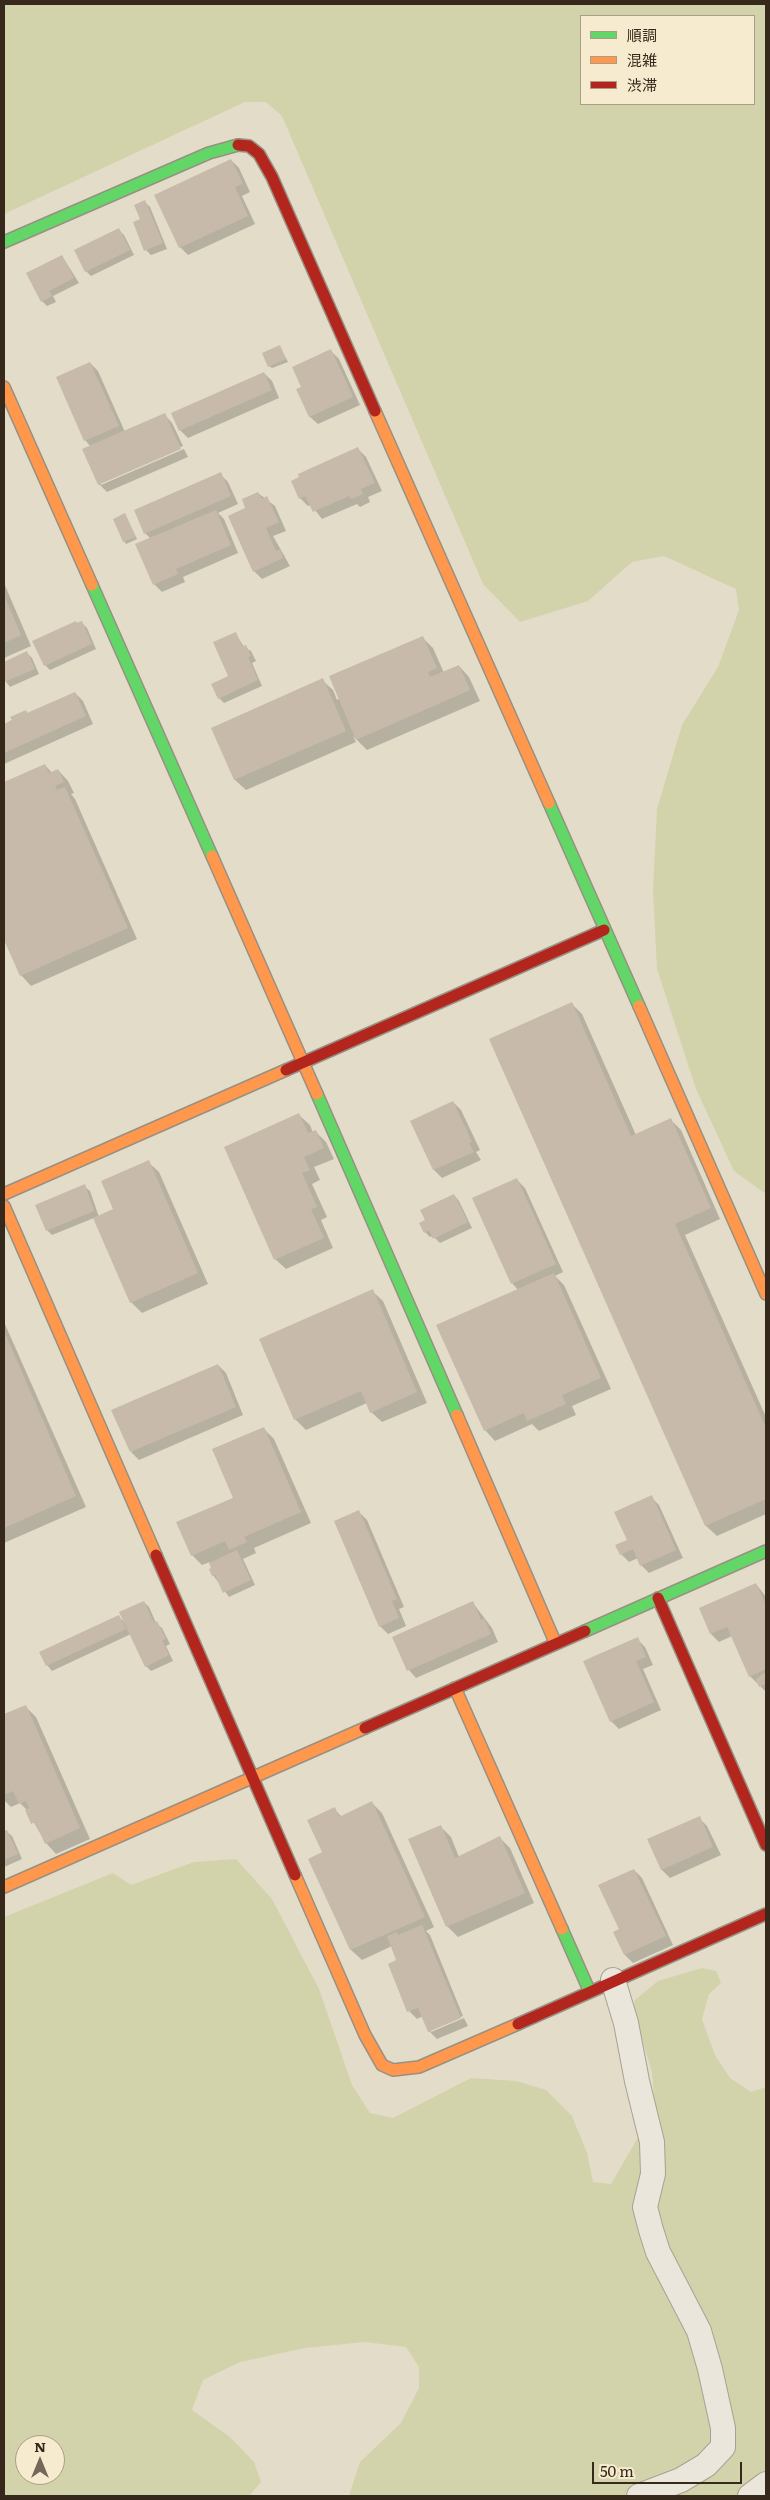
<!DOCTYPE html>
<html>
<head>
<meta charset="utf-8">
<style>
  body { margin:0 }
  #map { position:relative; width:770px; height:2500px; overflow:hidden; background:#e3dcc9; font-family:Literata,"Noto Sans JP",serif }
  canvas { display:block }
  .frame { position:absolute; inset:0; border:5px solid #36291c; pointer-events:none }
  .legend { position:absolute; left:580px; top:15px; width:175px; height:90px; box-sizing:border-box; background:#f6ebce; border:1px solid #a99d87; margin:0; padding:6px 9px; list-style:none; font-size:15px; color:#36291c }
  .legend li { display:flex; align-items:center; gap:10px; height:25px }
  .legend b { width:25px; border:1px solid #a99d87 }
  .north { position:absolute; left:15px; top:2435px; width:50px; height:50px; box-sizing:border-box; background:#f6ebce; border:1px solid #a99d87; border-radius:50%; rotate:0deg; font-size:14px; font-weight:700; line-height:20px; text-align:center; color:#36291c }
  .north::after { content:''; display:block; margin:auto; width:18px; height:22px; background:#736859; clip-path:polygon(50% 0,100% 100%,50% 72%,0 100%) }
  .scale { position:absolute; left:592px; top:2462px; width:150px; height:22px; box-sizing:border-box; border:2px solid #36291c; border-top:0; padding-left:6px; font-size:15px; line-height:18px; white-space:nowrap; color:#36291c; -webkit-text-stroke:4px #f6ebce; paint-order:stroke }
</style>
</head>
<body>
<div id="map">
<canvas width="770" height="2500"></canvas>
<div class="frame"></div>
<ul class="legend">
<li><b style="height:6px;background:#63d668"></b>順調</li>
<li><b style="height:6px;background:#ff974d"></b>混雑</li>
<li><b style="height:6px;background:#b3261e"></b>渋滞</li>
</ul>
<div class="north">N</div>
<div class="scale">50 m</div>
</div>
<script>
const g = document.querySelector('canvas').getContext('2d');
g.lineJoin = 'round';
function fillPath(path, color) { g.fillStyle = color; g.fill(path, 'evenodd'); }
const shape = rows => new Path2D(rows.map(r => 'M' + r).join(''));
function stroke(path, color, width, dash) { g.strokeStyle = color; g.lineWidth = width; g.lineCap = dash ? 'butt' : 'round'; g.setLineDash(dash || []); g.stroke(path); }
fillPath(shape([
  [4,4,766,4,766,1194,734,1171,696,1089,657,969,653,890,657,809,682,725,718,667,739,610,736,589,664,556,632,562,588,601,520,622,483,584,282,116,266,102,245,102,4,214],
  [581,16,754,16,754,104,581,104],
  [236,1859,272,1899,319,1989,352,2085,370,2113,393,2118,471,2078,516,2081,546,2090,572,2116,587,2153,593,2182,611,2184,655,2108,652,2072,633,2009,635,2000,658,1981,702,1968,716,1971,721,1983,709,1994,702,2019,715,2055,730,2078,751,2092,766,2087,766,2496,349,2496,360,2462,401,2423,419,2388,419,2367,406,2347,365,2342,305,2348,240,2362,203,2380,192,2410,230,2437,254,2462,261,2482,249,2496,4,2496,4,1917,113,1873,131,1885,194,1862],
  [25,2445,55,2445,55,2475,25,2475]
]), '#d2d3ab');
fillPath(shape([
  [231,160,239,168,250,192,242,196,255,224,188,255,180,247],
  [145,202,150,207,167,249,151,255,146,250],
  [119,230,124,235,134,255,91,276,86,271],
  [62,256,79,283,53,296,56,302,47,306,42,301],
  [280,347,288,362,272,368,269,366],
  [331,351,339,359,360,405,318,424,310,417,302,387],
  [90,363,98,371,125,432,165,415,172,423,183,446,101,482,101,485,184,449,188,457,107,492,99,484,91,447,85,440],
  [264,373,272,381,279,398,188,438,180,430],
  [358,449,366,457,382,491,368,497,370,502,360,507,357,504,322,519,311,505,308,506,300,498],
  [220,474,228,482,238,504,218,513,224,519,238,553,183,577,185,582,162,592,154,584,151,539,145,533],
  [258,493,275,506,286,531,273,536,290,566,262,579,254,571,247,508],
  [125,515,137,539,126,544,124,541],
  [4,583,31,646,4,658],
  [81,622,87,628,96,649,50,670,45,665],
  [236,634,244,647,251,651,256,661,252,663,262,686,224,703,219,698,230,677],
  [423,638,433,648,444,673,459,666,469,677,480,701,367,750,353,736,356,742,246,790,235,780,212,728,322,680,333,690,337,700],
  [27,653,32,658,39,674,10,687,4,679,4,663],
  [75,693,83,701,93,724,4,764,4,725,26,711,28,714],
  [45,765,52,773,58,770,68,781,74,793,71,794,75,799,137,939,31,986,21,975,4,937,4,784],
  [572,1004,582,1014,636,1135,671,1120,681,1130,720,1219,685,1235,766,1417,766,1514,717,1536,706,1526,490,1040],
  [453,1102,461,1110,480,1150,476,1152,481,1160,442,1178,434,1170,411,1121],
  [299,1115,310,1125,313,1133,316,1132,326,1142,334,1159,314,1167,320,1180,312,1184,327,1217,321,1220,333,1248,286,1269,275,1259],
  [148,1162,159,1172,208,1284,142,1313,131,1302,94,1218,52,1235,47,1230,84,1186,90,1191,99,1217,115,1210],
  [517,1180,525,1188,563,1272,555,1276,564,1285,611,1389,572,1406,576,1415,539,1431,532,1424,495,1441,485,1430,518,1290,512,1283],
  [454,1195,459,1201,472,1228,440,1243,433,1236,430,1237,425,1232],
  [372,1291,383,1301,427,1403,382,1422,371,1412,367,1403,306,1430,295,1419],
  [4,1322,86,1507,4,1543],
  [218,1365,226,1373,243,1415,139,1460,131,1452],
  [263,1428,274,1439,311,1523,254,1548,256,1553,243,1559,255,1585,229,1597,213,1575,210,1562,202,1565,192,1555,234,1498],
  [651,1497,659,1505,683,1558,649,1573,641,1565,638,1558,629,1562,621,1554],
  [359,1512,367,1520,404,1607,399,1609,406,1626,388,1634,380,1626],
  [756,1584,766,1597,766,1692,750,1676,732,1636,719,1642,711,1634,701,1609],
  [144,1602,149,1607,156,1623,162,1628,170,1644,166,1646,173,1661,151,1671,146,1666,131,1634,52,1671,47,1665,119,1617,126,1624],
  [473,1603,492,1628,498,1642,416,1678,409,1670,394,1638],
  [637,1639,645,1647,653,1665,643,1669,661,1710,619,1729,611,1721],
  [25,1706,36,1717,90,1839,56,1854,46,1843,26,1809,20,1803,11,1807,4,1800,4,1716],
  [372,1803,382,1813,434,1927,426,1931,430,1935,463,2016,431,2029,431,2032,464,2018,468,2026,437,2039,429,2031,423,2016,417,2019,409,2011,398,1961,392,1946,362,1960,351,1950,310,1859,324,1853,334,1809,342,1817],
  [699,1818,707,1826,721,1855,670,1878,662,1870,649,1840],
  [440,1826,451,1837,459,1857,499,1837,510,1848,534,1903,458,1937,447,1926],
  [6,1831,12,1836,22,1859,4,1867,4,1832],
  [634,1870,642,1878,673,1945,633,1963,625,1955,615,1932,620,1930]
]), '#0003');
fillPath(shape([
  [231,159,243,184,235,187,248,216,179,248,154,195],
  [145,200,163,243,144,251,133,222,140,219,134,205],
  [119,228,130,250,85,272,74,250],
  [62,255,74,278,49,291,52,296,41,302,26,273],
  [280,345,286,359,268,367,262,353],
  [331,349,353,397,309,417,296,389,301,387,292,367],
  [90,362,119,426,84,441,56,377],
  [264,372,272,390,179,431,171,413],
  [165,413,181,449,98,485,82,449],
  [358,447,375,483,361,489,363,494,351,499,349,496,313,512,305,496,299,499,291,481,299,477,298,474],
  [221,472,231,496,144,534,134,510],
  [258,492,262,499,267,496,279,522,266,528,276,551,280,549,283,558,253,572,228,516,245,508,242,499],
  [216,510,231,545,176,569,178,574,153,585,135,544],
  [125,513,136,537,123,542,113,519],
  [4,595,21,635,4,643],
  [76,621,77,623,82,621,92,644,44,666,32,641],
  [236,632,242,646,246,645,251,656,248,657,258,680,218,699,211,684,228,676,213,642],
  [423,636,437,668,428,672,430,677,459,665,470,690,356,740,329,676],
  [27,651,35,669,4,682,4,662],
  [323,678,346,731,234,780,211,728],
  [75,692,86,716,4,753,4,724,12,720,10,717,26,710,27,713],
  [45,764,49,773,58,769,64,782,55,786,57,790,65,787,128,928,20,976,4,940,4,782],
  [572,1002,631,1136,671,1118,711,1208,675,1224,766,1428,766,1499,705,1526,489,1039],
  [453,1101,472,1142,469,1143,474,1152,433,1170,410,1121],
  [299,1113,308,1133,316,1130,324,1148,304,1157,310,1170,302,1173,317,1207,311,1209,324,1238,274,1260,224,1147],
  [149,1160,198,1273,130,1303,93,1218,113,1209,101,1181],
  [517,1178,556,1264,511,1284,472,1198],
  [85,1184,94,1211,46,1231,35,1205],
  [454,1194,468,1222,433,1239,429,1230,424,1233,419,1223,425,1220,420,1210],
  [554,1273,601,1378,562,1395,566,1404,527,1421,524,1413,484,1431,436,1325],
  [373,1289,417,1392,370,1413,361,1391,294,1420,259,1339],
  [4,1331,76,1496,4,1528],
  [218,1364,236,1407,130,1452,111,1410],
  [264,1427,301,1512,244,1537,247,1542,229,1550,225,1541,191,1556,176,1522,233,1498,212,1449],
  [652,1495,676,1550,640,1566,633,1549,620,1555,615,1545,627,1540,614,1512],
  [359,1510,397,1599,392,1601,399,1618,379,1627,334,1521],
  [237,1550,251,1580,223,1593,215,1575,212,1576,209,1569,211,1568,209,1563],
  [756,1583,766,1605,766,1669,749,1677,727,1627,710,1634,699,1608],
  [144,1601,154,1623,157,1621,166,1639,162,1640,169,1655,145,1667,119,1612],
  [473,1601,481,1620,484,1618,491,1634,407,1671,392,1637],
  [119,1615,126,1629,46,1666,39,1652],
  [638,1637,646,1657,636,1661,654,1702,610,1722,583,1661],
  [766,1672,766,1687,765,1684,759,1687,756,1679],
  [26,1705,80,1828,45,1844,35,1822,31,1824,25,1810,29,1808,26,1801,19,1804,13,1791,4,1795,4,1714],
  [372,1801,425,1917,350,1950,308,1859,322,1852,307,1820,335,1807,339,1817],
  [700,1816,713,1847,661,1870,647,1839],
  [441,1825,455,1858,500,1836,525,1893,446,1927,408,1839],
  [7,1830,18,1854,4,1860,4,1831],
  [634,1869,666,1936,624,1955,613,1932,619,1929,598,1885],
  [422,1925,461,2018,428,2032,418,2008,407,2012,388,1964,396,1960,387,1936,397,1932,398,1935]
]), '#c7baaa');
const street = shape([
  [613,1980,626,2023,637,2081,652,2142,653,2174,645,2207,651,2230,658,2252,699,2331,710,2369,723,2428,723,2447,706,2465,681,2480,639,2496],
  [750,2496,766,2484]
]);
const fast = shape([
  [4,242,209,153,238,145],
  [92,585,212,856],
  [549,803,639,1006],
  [317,1094,457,1415],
  [585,1631,766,1551],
  [562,1929,589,1990]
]);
const slow = shape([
  [4,387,92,585],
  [375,411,549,803],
  [212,856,317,1094],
  [639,1006,766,1294],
  [4,1194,286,1070],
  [4,1206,156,1555],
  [457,1415,555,1642],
  [455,1688,562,1929],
  [295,1875,365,2035,382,2065,393,2070,419,2067,518,2024],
  [4,1887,365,1728]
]);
const jam = shape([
  [238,145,249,146,259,154,272,177,375,411],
  [286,1070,604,930],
  [156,1555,295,1875],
  [658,1598,766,1845],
  [365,1728,585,1631],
  [518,2024,766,1914]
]);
stroke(street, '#a8a193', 26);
stroke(fast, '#979083', 14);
stroke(slow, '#979083', 14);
stroke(jam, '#979083', 14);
stroke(street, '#ebe6db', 24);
stroke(fast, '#63d668', 11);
stroke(slow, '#ff974d', 11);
stroke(jam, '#b3261e', 11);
</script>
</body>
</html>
